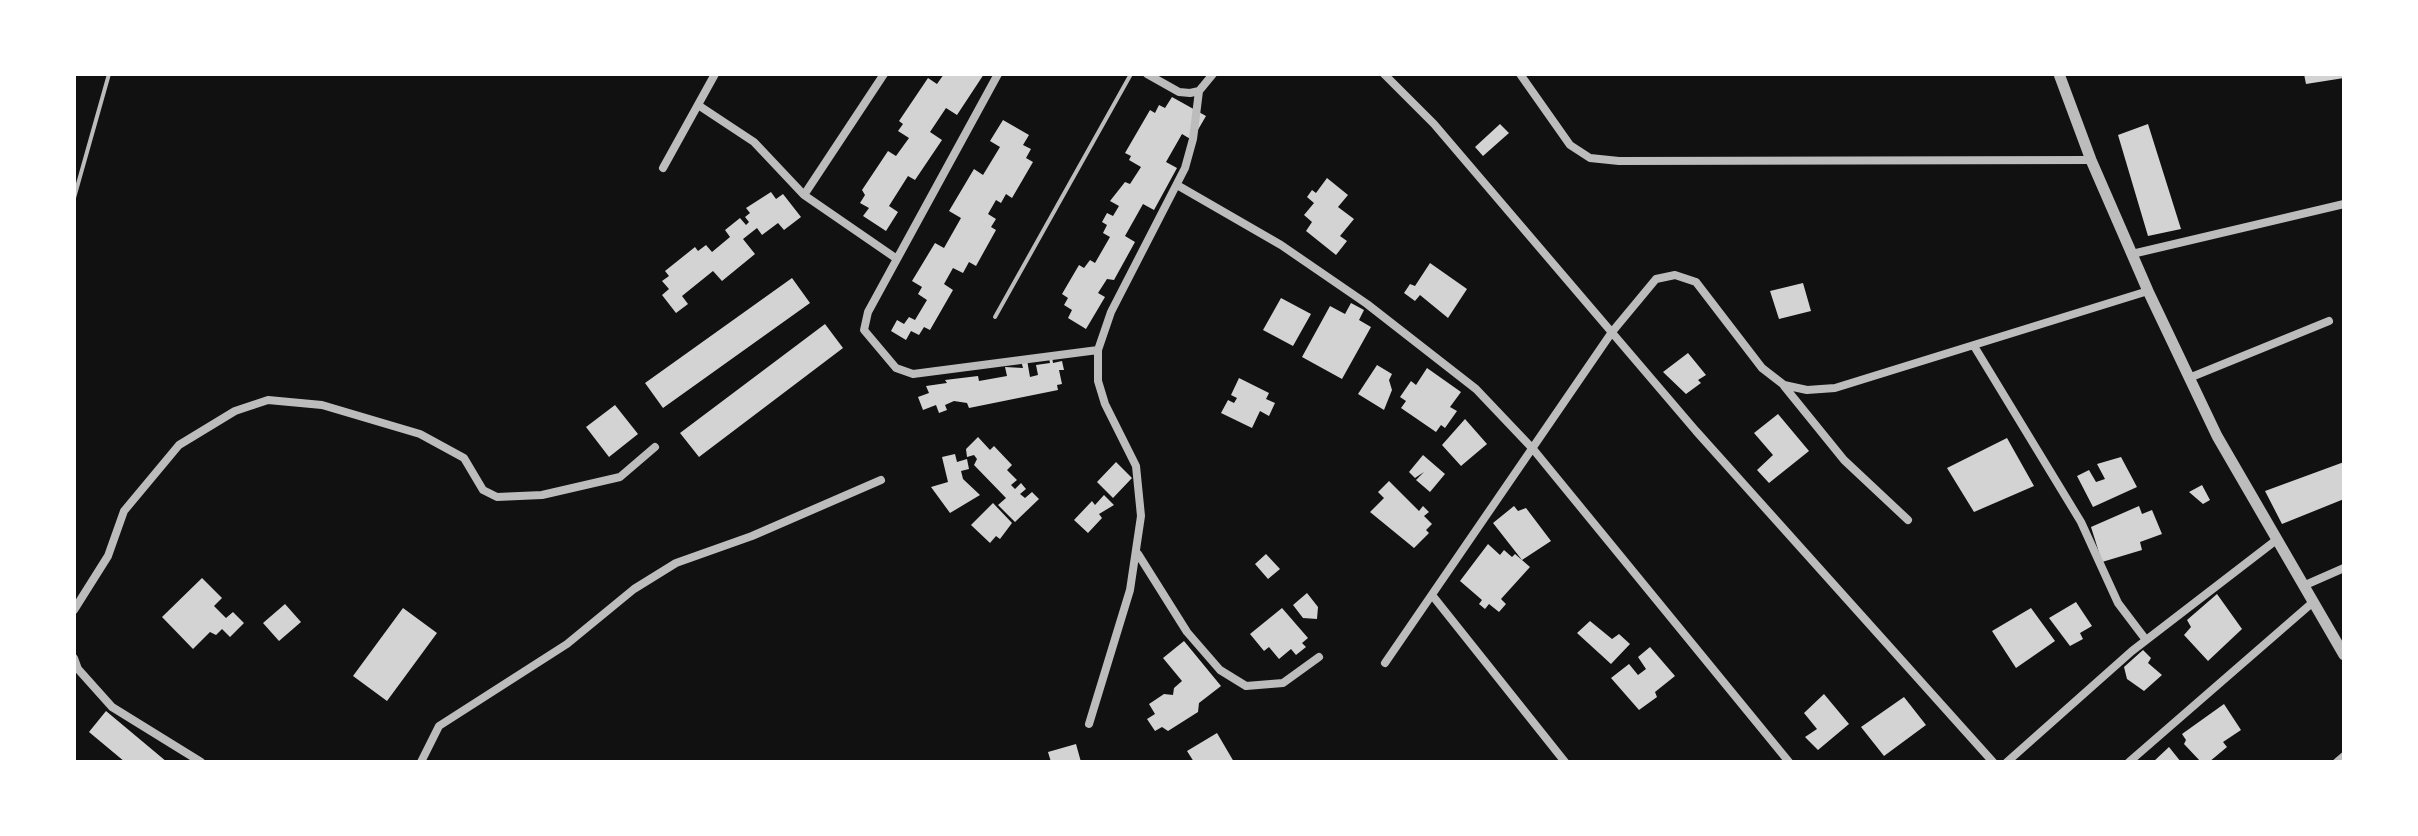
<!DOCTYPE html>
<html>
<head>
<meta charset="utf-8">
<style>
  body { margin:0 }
  #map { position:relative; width:2418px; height:836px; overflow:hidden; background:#111; font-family:"Open Sans",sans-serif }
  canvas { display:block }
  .frame { position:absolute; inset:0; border:76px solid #fff; pointer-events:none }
</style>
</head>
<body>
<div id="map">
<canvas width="2418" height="836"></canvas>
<div class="frame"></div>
</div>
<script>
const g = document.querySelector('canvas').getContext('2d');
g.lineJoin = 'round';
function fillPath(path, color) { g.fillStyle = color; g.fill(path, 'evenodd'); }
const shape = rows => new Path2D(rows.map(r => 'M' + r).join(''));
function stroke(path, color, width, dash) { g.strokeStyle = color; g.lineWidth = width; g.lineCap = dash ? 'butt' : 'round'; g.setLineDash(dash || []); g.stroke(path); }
fillPath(shape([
  [944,74,984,74,957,115,946,108,930,132,942,140,915,180,908,176,889,206,898,212,886,231,863,216,869,208,860,203,865,195,862,190,888,151,896,156,909,138,898,131,903,124,899,121,928,78,937,84],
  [2304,74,2344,74,2344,78,2306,84],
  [1172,97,1206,116,1192,140,1182,134,1166,162,1177,168,1154,210,1143,204,1125,236,1135,242,1114,280,1107,279,1098,293,1105,297,1086,329,1068,318,1072,310,1064,305,1068,298,1062,294,1079,265,1084,268,1090,260,1095,263,1110,237,1103,233,1107,225,1102,222,1107,213,1113,216,1119,206,1110,201,1125,182,1130,184,1141,167,1129,160,1131,156,1125,153,1150,110,1155,113,1159,105,1165,108],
  [1003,120,1029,135,1023,145,1031,149,1026,158,1033,162,1012,198,1006,194,1001,203,996,200,988,214,996,219,991,227,996,230,976,266,969,262,963,273,953,268,944,284,953,290,930,330,924,327,919,335,911,331,906,340,891,331,897,320,904,324,909,317,915,320,927,300,918,294,922,287,912,281,935,243,944,248,961,218,949,211,974,169,983,175,1000,147,990,141],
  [1500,124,1509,133,1483,156,1475,147],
  [2148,124,2181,229,2148,236,2118,135],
  [1327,178,1348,195,1338,207,1354,219,1340,236,1347,241,1336,255,1306,231,1312,222,1304,215,1314,203,1307,197,1312,190,1316,193],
  [771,192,776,199,783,194,801,217,784,230,778,223,762,235,757,228,743,239,755,254,722,281,713,271,682,296,688,304,676,313,662,295,669,289,662,281,669,276,665,271,695,247,698,251,706,245,712,252,730,237,725,230,740,218,746,225,749,222,745,217,750,213,746,208],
  [1430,263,1467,289,1448,318,1420,295,1415,301,1404,293,1410,284,1415,286],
  [792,278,810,303,663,408,645,383],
  [1803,283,1811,311,1779,319,1770,291],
  [1281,298,1311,314,1293,346,1263,330],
  [1351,303,1364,310,1359,320,1371,327,1342,379,1302,357,1330,306,1345,314],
  [825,324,843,348,699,457,680,433],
  [1688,353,1706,375,1698,380,1701,383,1686,394,1663,372],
  [1052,357,1053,363,1062,361,1064,370,1059,370,1062,384,1057,385,1058,390,969,408,967,403,954,401,945,405,947,410,939,413,936,405,923,410,918,397,929,393,926,386,947,383,945,380,978,376,979,381,1007,376,1005,367,1023,368,1021,361,1027,360,1030,377,1038,375,1036,365,1050,363,1049,358],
  [1377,365,1392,374,1389,380,1392,390,1384,410,1358,394],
  [1427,368,1461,392,1450,407,1457,411,1445,428,1441,425,1436,432,1401,408,1406,401,1400,397,1411,381,1416,385],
  [1239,378,1269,393,1266,399,1275,403,1269,416,1260,411,1252,428,1221,413,1228,400,1234,403,1237,398,1231,395],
  [615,405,638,434,609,457,586,427],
  [1778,414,1809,451,1769,483,1757,470,1773,455,1754,433],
  [1465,419,1487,444,1461,466,1442,445],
  [978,437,990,450,994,446,1012,465,1007,470,1017,480,1011,485,1015,489,1021,483,1026,489,1020,494,1025,498,1032,492,1039,499,1015,522,998,505,1006,498,974,465,977,459,974,455,967,457,966,449],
  [2007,438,2034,486,1974,512,1947,468],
  [955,454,957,462,967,459,969,469,961,471,963,479,980,495,950,513,931,487,948,482,942,457],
  [1423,455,1445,474,1430,492,1416,480,1424,472,1415,478,1409,472],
  [2121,457,2137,487,2093,507,2077,476,2089,470,2096,482,2105,479,2097,464],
  [1116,462,1132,478,1113,498,1097,482],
  [2344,462,2344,499,2282,524,2265,491],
  [1389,481,1419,511,1423,506,1429,512,1424,516,1432,524,1426,530,1429,533,1414,548,1370,512,1384,498,1378,492],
  [2202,485,2210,500,2203,504,2189,492],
  [1104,495,1114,505,1099,514,1102,518,1088,533,1074,520,1092,501,1095,505],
  [993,503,1012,523,1000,539,996,536,990,543,971,525],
  [1514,506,1518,511,1526,508,1551,541,1522,560,1493,523],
  [2139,506,2142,514,2152,510,2162,534,2140,542,2142,550,2102,562,2091,527],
  [1488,544,1500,555,1504,550,1512,557,1515,554,1530,567,1501,599,1506,604,1499,612,1489,604,1485,609,1479,604,1482,600,1460,581],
  [1266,554,1280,569,1268,579,1255,564],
  [202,578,222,598,214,606,226,618,233,612,244,623,230,637,222,629,216,635,210,632,193,649,162,617],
  [1307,593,1318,607,1317,619,1303,618,1293,605],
  [2217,594,2242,629,2208,661,2184,635,2191,627,2187,620],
  [2076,602,2092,626,2080,633,2083,639,2070,646,2049,618],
  [285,604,301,622,279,641,263,623],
  [403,608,437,633,387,701,353,676],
  [1282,608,1308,638,1302,643,1306,647,1296,655,1291,649,1279,659,1269,647,1264,651,1250,634],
  [2031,608,2055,641,2016,668,1992,631],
  [1590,621,1612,639,1619,634,1630,644,1611,664,1577,633],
  [1184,641,1221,686,1199,703,1198,712,1168,731,1162,727,1155,731,1147,719,1155,714,1149,704,1164,694,1173,695,1174,688,1182,681,1163,658],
  [1650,647,1675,676,1655,692,1657,697,1639,710,1611,678,1629,664,1638,675,1646,669,1638,657],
  [2143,650,2151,658,2148,663,2162,675,2144,691,2127,679,2124,667],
  [1824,694,1849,724,1818,750,1805,737,1817,729,1804,713],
  [1904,697,1926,725,1884,756,1861,727],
  [2224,704,2241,730,2223,742,2227,747,2209,762,2201,762,2184,744,2186,740,2182,734],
  [106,711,167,762,125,762,89,732],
  [1217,733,1234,762,1194,762,1187,751],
  [1076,744,1081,762,1051,762,1048,752],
  [2169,747,2181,762,2153,762]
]), '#d3d3d3');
stroke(shape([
  [74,198,109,74],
  [995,317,1131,74]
]), '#bcbcbc', 4);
stroke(shape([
  [998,74,868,312,864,330,896,368,913,374,1098,350],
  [1147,74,1179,92,1190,93,1199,91,1213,74],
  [1384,74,1434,124,1696,431,1993,762],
  [1520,74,1570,145,1590,158,1619,161,2091,160],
  [698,105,754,142,804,195,897,259],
  [663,168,715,74],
  [1177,185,1281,245,1367,304,1476,389,1533,449,1789,762],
  [804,195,884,74],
  [2132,254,2344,204],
  [1974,346,2081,522,2118,603,2146,640],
  [2189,378,2329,321],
  [1784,386,1844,460,1908,520],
  [1138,554,1187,632,1220,670,1246,686,1283,683,1319,657],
  [2303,586,2344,568],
  [1432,595,1565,762],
  [74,610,108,556,124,511,179,445,235,411,268,400,322,405,420,434,464,458,483,490,497,497,542,495,620,477,655,447],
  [74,658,78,669,112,707,201,762],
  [1385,663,1612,332,1656,279,1675,275,1696,282,1762,368,1784,385,1807,390,1835,388,2148,291],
  [1089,724,1130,590,1141,516,1136,466,1105,404,1098,381,1098,350,1111,312,1185,168,1193,139,1199,91],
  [421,762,439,726,567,644,634,589,676,563,752,536,881,480],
  [2007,762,2132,651,2275,541],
  [2129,762,2312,603],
  [2337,762,2344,756]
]), '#bcbcbc', 8);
stroke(shape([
  [2059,74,2091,160,2148,291,2217,436,2344,655]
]), '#bcbcbc', 11);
</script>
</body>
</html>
